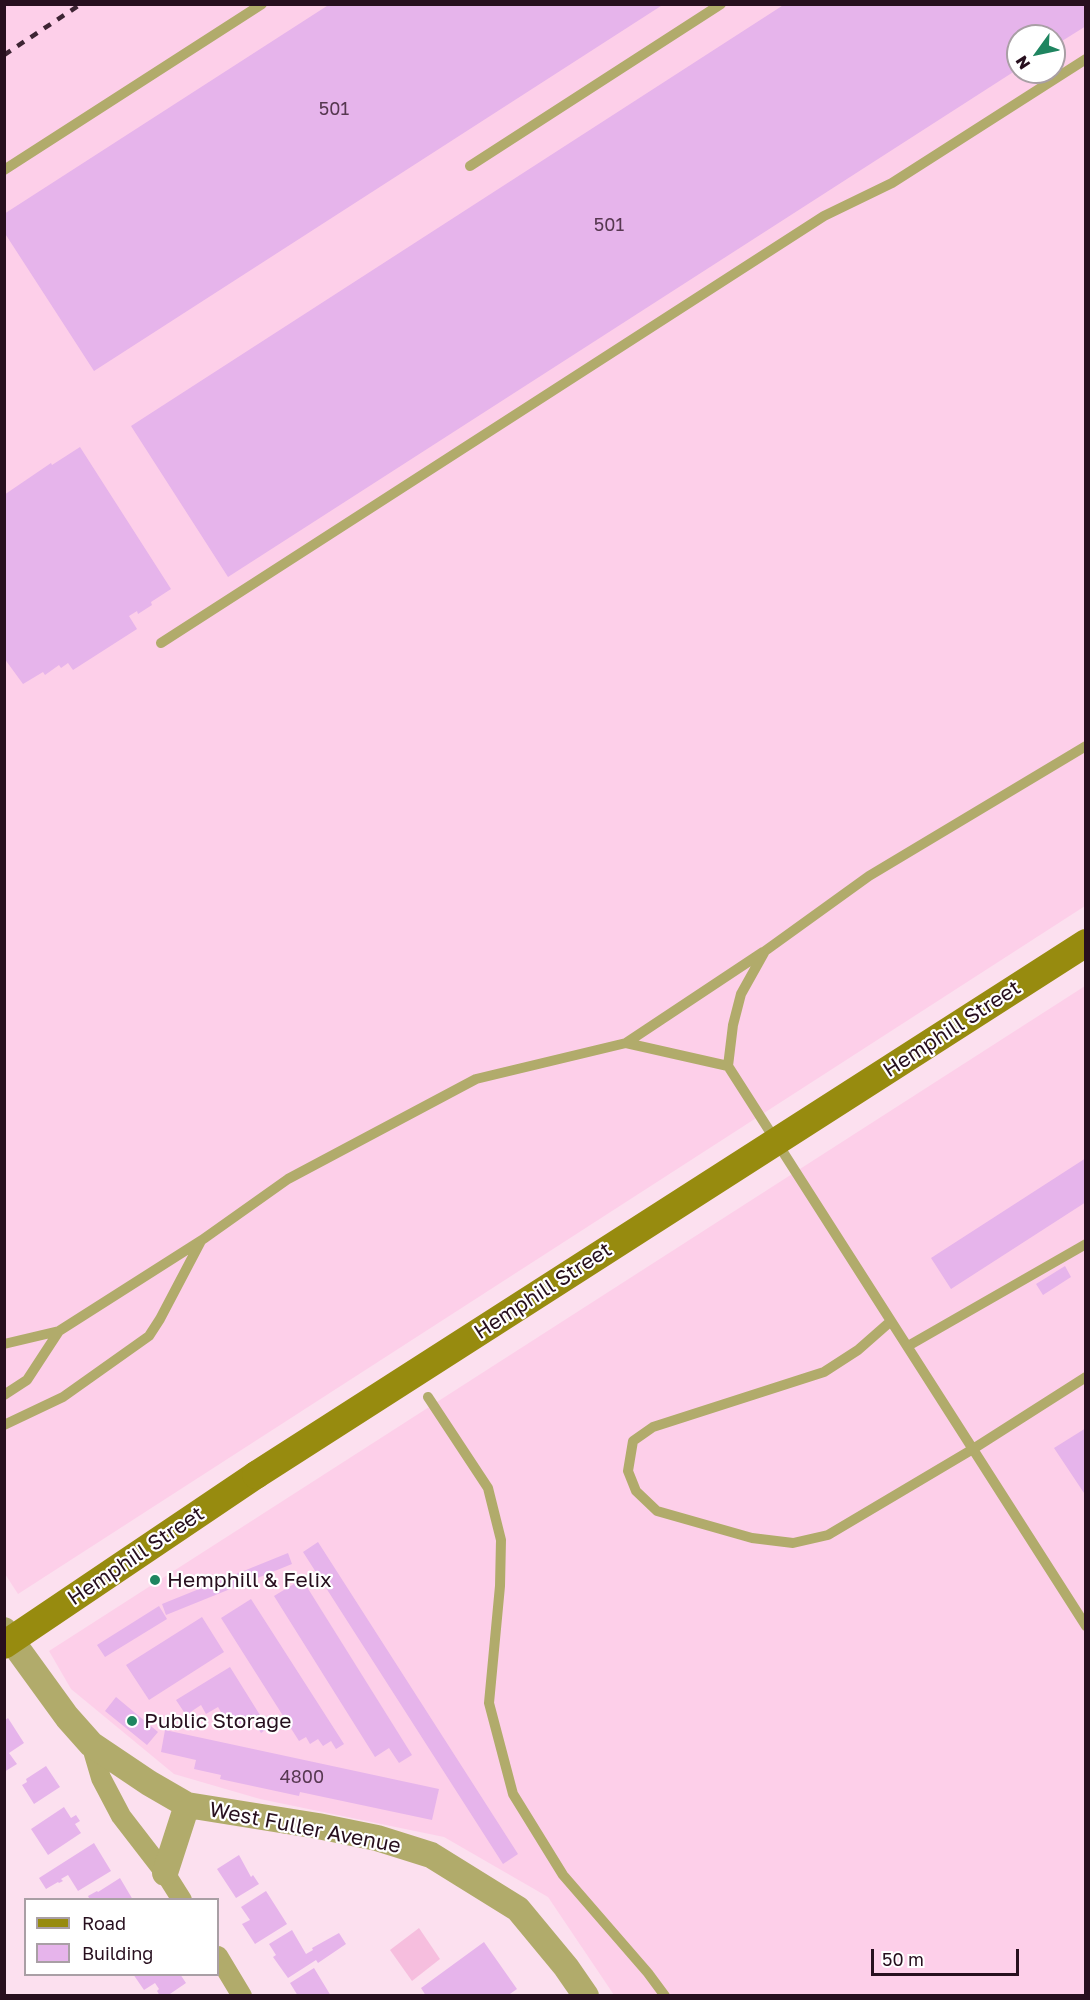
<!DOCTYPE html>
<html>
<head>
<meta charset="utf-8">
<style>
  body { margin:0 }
  #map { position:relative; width:1090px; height:2000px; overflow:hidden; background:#fce0ef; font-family:"Golos Text",sans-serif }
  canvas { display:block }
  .frame { position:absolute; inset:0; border:6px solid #270f1e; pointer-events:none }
  .legend { position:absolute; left:24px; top:1898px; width:195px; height:78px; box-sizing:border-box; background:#fff; border:2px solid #a99fa5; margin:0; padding:8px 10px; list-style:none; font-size:18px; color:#270f1e }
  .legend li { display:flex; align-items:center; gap:12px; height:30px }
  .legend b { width:30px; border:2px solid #a99fa5 }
  .north { position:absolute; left:1006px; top:24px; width:60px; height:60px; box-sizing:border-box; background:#fff; border:2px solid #a99fa5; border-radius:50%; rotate:237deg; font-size:16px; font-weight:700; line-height:24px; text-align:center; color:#270f1e }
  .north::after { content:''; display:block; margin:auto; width:21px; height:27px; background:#1f8560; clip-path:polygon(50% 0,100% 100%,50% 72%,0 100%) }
  .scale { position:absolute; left:871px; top:1949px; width:148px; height:27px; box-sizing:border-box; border:3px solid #270f1e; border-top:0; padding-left:8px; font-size:18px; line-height:21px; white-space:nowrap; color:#270f1e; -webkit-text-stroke:4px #fff; paint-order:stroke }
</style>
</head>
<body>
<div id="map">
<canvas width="1090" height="2000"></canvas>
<div class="frame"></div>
<ul class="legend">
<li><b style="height:8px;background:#978b0f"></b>Road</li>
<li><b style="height:16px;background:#e6b4eb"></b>Building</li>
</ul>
<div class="north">N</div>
<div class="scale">50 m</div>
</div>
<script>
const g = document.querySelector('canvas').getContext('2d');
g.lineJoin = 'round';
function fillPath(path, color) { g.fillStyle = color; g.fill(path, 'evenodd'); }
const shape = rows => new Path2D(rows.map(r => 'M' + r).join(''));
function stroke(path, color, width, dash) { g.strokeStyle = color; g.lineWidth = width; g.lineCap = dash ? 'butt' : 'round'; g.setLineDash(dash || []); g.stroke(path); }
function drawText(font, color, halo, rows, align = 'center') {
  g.font = font + ' "Golos Text",sans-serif'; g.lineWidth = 4.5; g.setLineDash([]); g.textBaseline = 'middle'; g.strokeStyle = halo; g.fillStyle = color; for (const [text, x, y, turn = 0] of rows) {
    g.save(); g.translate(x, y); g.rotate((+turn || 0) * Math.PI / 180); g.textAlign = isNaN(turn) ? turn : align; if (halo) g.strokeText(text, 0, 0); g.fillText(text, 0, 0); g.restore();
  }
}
fillPath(shape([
  [5,5,1085,5,1085,906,18,1594,5,1574],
  [1018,36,1054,36,1054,72,1018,72],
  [1085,986,1085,1995,614,1995,548,1897,444,1837,260,1799,174,1774,71,1689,49,1651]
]), '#fdcfe9');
fillPath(shape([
  [419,1928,440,1959,412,1981,390,1950]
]), '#f6bede');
fillPath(shape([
  [330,4,664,4,94,371,4,232,4,214],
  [785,4,1086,4,1086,26,1054,46,1054,36,1018,36,1018,69,228,577,131,426],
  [80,447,171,589,151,602,152,605,138,614,137,611,129,616,137,629,73,670,68,663,61,668,59,665,45,675,43,672,23,684,4,658,4,495,51,463,52,465],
  [1086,1158,1086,1202,951,1289,931,1258],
  [1065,1266,1071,1277,1043,1295,1036,1284],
  [1086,1428,1086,1496,1054,1448],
  [318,1542,518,1854,503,1864,303,1552],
  [288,1553,292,1564,166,1615,162,1604],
  [302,1579,412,1755,399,1763,389,1748,375,1757,274,1596],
  [251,1599,344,1744,336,1749,331,1741,323,1746,318,1739,310,1744,306,1737,299,1741,221,1618],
  [159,1606,167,1619,105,1657,97,1645],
  [202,1617,224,1652,149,1700,126,1665],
  [230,1667,268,1728,261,1733,251,1717,239,1725,235,1717,227,1722,218,1707,206,1714,201,1705,186,1715,176,1700],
  [116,1697,158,1732,147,1745,105,1711],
  [8,1718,24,1743,9,1753,17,1764,4,1772,4,1721],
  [165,1730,439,1789,432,1820,300,1792,299,1796,220,1779,221,1775,194,1769,196,1760,161,1752],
  [46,1766,60,1787,34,1804,22,1785,27,1782,26,1779],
  [64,1807,71,1818,76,1815,80,1821,75,1824,81,1833,48,1855,31,1829],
  [94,1843,111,1871,78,1891,68,1875,61,1879,63,1881,59,1883,58,1882,46,1889,39,1878],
  [239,1855,251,1877,253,1875,259,1884,236,1898,217,1869],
  [120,1878,133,1900,90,1900,88,1896,97,1891,98,1892],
  [266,1891,287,1924,255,1944,242,1924,250,1920,241,1907],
  [292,1930,306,1954,313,1950,312,1948,339,1933,346,1944,318,1963,316,1960,288,1978,273,1957,276,1955,269,1944],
  [484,1942,517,1989,507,1996,426,1996,421,1988],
  [314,1968,331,1996,298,1996,290,1983],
  [133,1974,180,1974,186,1983,167,1996,160,1996,157,1991,159,1989,155,1983,144,1990]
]), '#e6b4eb');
stroke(shape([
  [470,166,721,4],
  [4,170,262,4],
  [161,643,824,216,892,183,1086,59],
  [1086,746,869,876,765,951,741,994,733,1025,728,1066,1086,1626],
  [626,1043,763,952],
  [891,1321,858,1350,824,1372,653,1427,633,1441,628,1471,636,1491,657,1511,752,1538,793,1543,828,1535,973,1449,1086,1377],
  [4,1344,59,1331,202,1240,288,1179,476,1079,626,1043,728,1066],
  [908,1346,1086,1244],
  [4,1395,27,1380,59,1331],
  [428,1397,488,1488,501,1540,500,1586,489,1703,513,1794,563,1875,648,1973,665,1996],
  [4,1425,63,1397,149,1336,160,1319,201,1241]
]), '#b1ab6b', 10);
stroke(shape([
  [91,1744,101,1778,121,1816,165,1873,182,1900],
  [218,1956,242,1996]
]), '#b1ab6b', 20);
stroke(shape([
  [4,1630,67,1717,91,1744,149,1783,187,1805,318,1826,377,1838,431,1855,518,1909,566,1967,586,1996],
  [165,1873,187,1805]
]), '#b1ab6b', 26);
stroke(shape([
  [4,1645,256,1475]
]), '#978b0f', 28);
stroke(shape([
  [4,55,81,4]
]), '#3d2433', 4.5, [8, 8]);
stroke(shape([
  [256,1475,1086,943]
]), '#978b0f', 28);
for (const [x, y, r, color] of [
  [155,1580,6,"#1f8560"],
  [132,1721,6,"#1f8560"]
]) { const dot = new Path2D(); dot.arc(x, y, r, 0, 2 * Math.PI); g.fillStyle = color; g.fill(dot); stroke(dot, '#fff', 2); }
drawText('18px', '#573851', null, [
  ["501",334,109],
  ["501",609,225],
  ["4800",302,1777]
]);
drawText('21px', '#270f1e', '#fff', [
  ["Hemphill Street",952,1029,-33],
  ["Hemphill Street",543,1291,-33],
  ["Hemphill Street",136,1556,-34],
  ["West Fuller Avenue",305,1828,11]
]);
drawText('21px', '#270f1e', '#fff', [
  ["Hemphill & Felix",167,1580],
  ["Public Storage",144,1721]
], 'left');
</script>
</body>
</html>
